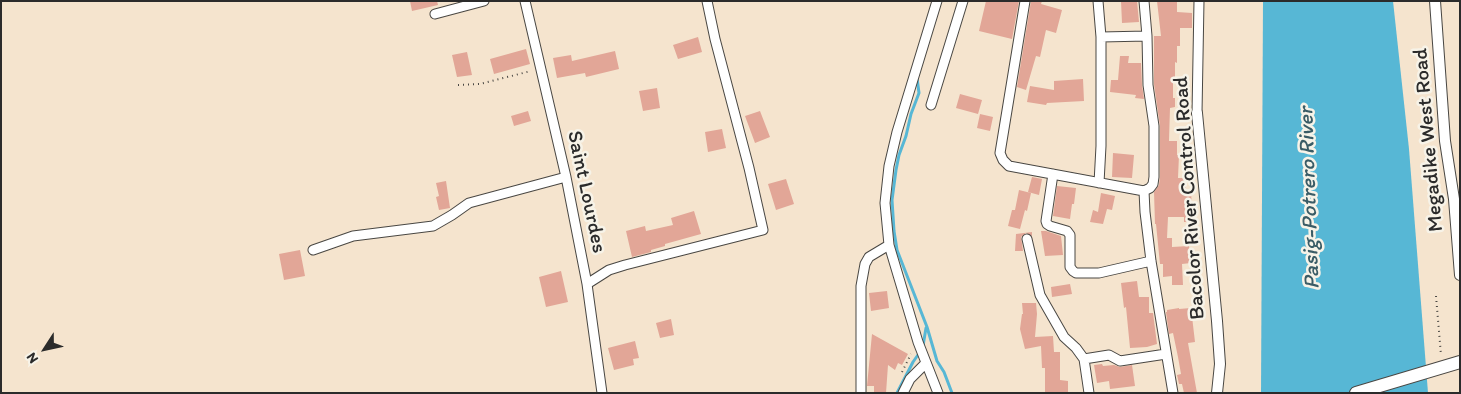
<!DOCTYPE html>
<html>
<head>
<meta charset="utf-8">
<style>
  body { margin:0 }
  #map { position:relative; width:1461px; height:394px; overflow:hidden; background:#f5e4ce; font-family:Itim,sans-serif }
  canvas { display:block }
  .frame { position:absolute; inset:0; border:2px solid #2b2b2b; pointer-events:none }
  .north { position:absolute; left:20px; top:324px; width:50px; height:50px; -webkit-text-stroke:4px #f7f3e8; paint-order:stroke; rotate:235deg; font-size:14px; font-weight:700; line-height:20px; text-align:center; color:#2b2b2b }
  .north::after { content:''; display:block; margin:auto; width:18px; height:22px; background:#2b2b2b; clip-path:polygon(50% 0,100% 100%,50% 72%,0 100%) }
</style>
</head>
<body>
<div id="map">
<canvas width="1461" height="394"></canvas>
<div class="frame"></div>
<div class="north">N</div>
</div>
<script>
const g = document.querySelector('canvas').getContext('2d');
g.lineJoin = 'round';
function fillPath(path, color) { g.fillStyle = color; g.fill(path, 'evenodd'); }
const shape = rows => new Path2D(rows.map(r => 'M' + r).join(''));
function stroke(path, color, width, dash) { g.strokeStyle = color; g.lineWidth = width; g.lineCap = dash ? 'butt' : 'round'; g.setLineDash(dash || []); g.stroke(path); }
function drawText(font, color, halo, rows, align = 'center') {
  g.font = font + ' Itim,sans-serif'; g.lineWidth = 5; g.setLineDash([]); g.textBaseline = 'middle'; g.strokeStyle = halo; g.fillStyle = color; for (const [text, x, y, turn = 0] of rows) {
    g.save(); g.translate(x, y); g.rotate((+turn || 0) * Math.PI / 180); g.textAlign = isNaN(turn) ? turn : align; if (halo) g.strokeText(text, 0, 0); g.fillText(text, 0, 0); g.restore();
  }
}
fillPath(shape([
  [1263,1,1393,1,1409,149,1428,393,1261,393]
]), '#57b7d5');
stroke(shape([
  [917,78,919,93,911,114,906,136,899,155,896,170,892,200,894,231,897,250,927,327,937,361,944,372,952,393],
  [923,346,926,328],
  [897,393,913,362,920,352]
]), '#57b7d5', 3);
fillPath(shape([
  [410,1,437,1,438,5,412,11],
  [986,1,1019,1,1012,39,979,31],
  [1031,1,1042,1,1041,4,1062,10,1056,33,1046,30,1040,57,1036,56,1026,90,1017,87],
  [1121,1,1137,1,1139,22,1122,23],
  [1157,1,1177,1,1177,12,1192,13,1192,28,1180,28,1180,46,1177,46,1177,63,1175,62,1175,77,1173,77,1173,98,1175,98,1175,107,1170,108,1169,141,1177,141,1177,155,1179,155,1178,178,1186,178,1186,191,1191,191,1192,211,1195,211,1195,222,1184,222,1184,217,1168,217,1167,238,1172,238,1172,247,1189,246,1191,263,1182,264,1183,285,1172,285,1172,276,1163,277,1163,264,1160,264,1156,224,1155,224,1154,192,1159,185,1160,177,1160,126,1154,84,1154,36,1161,36],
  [698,37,702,52,678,59,673,45],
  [526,49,530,64,494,74,490,59],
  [615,51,619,69,586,77,585,73,557,78,553,58,571,55,572,61],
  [467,52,472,75,457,77,452,55],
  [1120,56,1129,56,1128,63,1141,63,1142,85,1144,99,1135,98,1136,95,1110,92,1111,80,1118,80],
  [1083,79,1084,101,1047,103,1046,105,1027,102,1030,86,1054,90,1054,81],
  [657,88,660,108,643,111,639,91],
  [960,94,982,100,978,114,956,108],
  [528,111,531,121,514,126,511,116],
  [760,111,770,137,755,143,745,116],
  [980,114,993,117,990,131,977,128],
  [722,129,726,148,708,152,705,132],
  [1113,153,1134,155,1132,178,1112,177],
  [1032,177,1042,179,1039,195,1028,192],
  [786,179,794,204,776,210,768,184],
  [446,181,450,208,439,210,436,197,439,196,436,183],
  [1057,186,1076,188,1074,204,1072,204,1070,219,1053,216],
  [1019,190,1031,193,1027,211,1025,210,1020,229,1008,226,1012,210,1015,210],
  [1101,193,1115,196,1112,210,1107,209,1103,224,1090,222,1093,210,1098,212],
  [694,211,701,234,665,244,665,246,651,250,651,252,632,257,626,231,645,226,646,231,673,225,671,218],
  [1041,231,1046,231,1061,236,1063,255,1045,256],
  [1032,232,1032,236,1026,233,1021,237,1023,251,1015,251,1016,234],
  [300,250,305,276,284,280,279,254],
  [561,271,568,302,546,307,539,277],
  [1137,281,1139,297,1149,297,1149,313,1153,313,1157,344,1147,347,1130,348,1126,307,1124,308,1121,283],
  [1070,284,1072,294,1052,297,1051,287],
  [887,291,889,308,871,311,869,293],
  [1022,303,1036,303,1037,314,1035,337,1053,336,1054,352,1060,352,1060,380,1068,381,1068,393,1045,393,1045,368,1042,368,1041,346,1025,349,1020,329,1022,314,1023,314],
  [1179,308,1179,309,1191,308,1195,342,1188,343,1197,393,1184,393,1182,384,1179,384,1177,375,1181,374,1178,357,1173,333,1169,334,1166,312,1167,312,1167,310],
  [671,319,674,335,660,338,656,323],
  [872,334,908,354,902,365,898,363,895,370,888,365,886,393,874,393,874,386,867,386],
  [635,341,639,358,633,359,634,365,614,370,608,348],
  [1102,364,1103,366,1114,365,1120,367,1132,365,1135,386,1110,389,1109,381,1097,383,1094,365]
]), '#e2a697');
const minor = shape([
  [525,1,566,177,587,284,602,393],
  [1025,1,1000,153,1003,160,1009,166,1144,191,1150,188,1153,184,1154,177,1154,126,1148,85,1147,36,1144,1],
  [1098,1,1101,37,1101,146,1099,183],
  [435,14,484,1],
  [1101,37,1147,36],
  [931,105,963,1],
  [1197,113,1199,1],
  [1053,174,1046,221,1047,224,1050,226,1067,231,1070,235,1070,267,1073,271,1076,273,1099,273,1151,261],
  [1144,191,1145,212,1151,261,1173,393],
  [1027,239,1040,295,1064,337,1076,348,1084,359,1109,355,1120,361,1166,354],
  [889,245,885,203,889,166,897,132,937,1],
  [313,250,353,236,433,226,452,215,469,203,566,177],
  [587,284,609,270,625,265,763,230,749,168,715,39,707,1],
  [1084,359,1089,393],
  [861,393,861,286,865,264,869,257,889,245,918,342,938,393],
  [903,393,910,379,926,363]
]);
const tertiary = shape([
  [1435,1,1445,141,1454,199,1460,275],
  [1197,113,1217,321,1220,364,1217,393]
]);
const secondary = shape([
  [1356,393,1460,362]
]);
stroke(minor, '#494743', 11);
stroke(tertiary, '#494743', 12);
stroke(secondary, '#494743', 14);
stroke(shape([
  [458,85,480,84,531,71],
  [1436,296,1441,355],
  [902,372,911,354]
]), '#494743', 2, [1, 4]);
stroke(minor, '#fff', 9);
stroke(tertiary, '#fff', 10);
stroke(secondary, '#fff', 12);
drawText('21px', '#2b2b2b', '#f7f3e8', [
  ["Megadike West Road",1429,140,-95],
  ["Saint Lourdes",586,192,78],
  ["Bacolor River Control Road",1190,198,-94]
]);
drawText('italic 22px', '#3a5c66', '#f7f3e8', [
  ["Pasig-Potrero River",1310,198,-92]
]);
</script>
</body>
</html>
